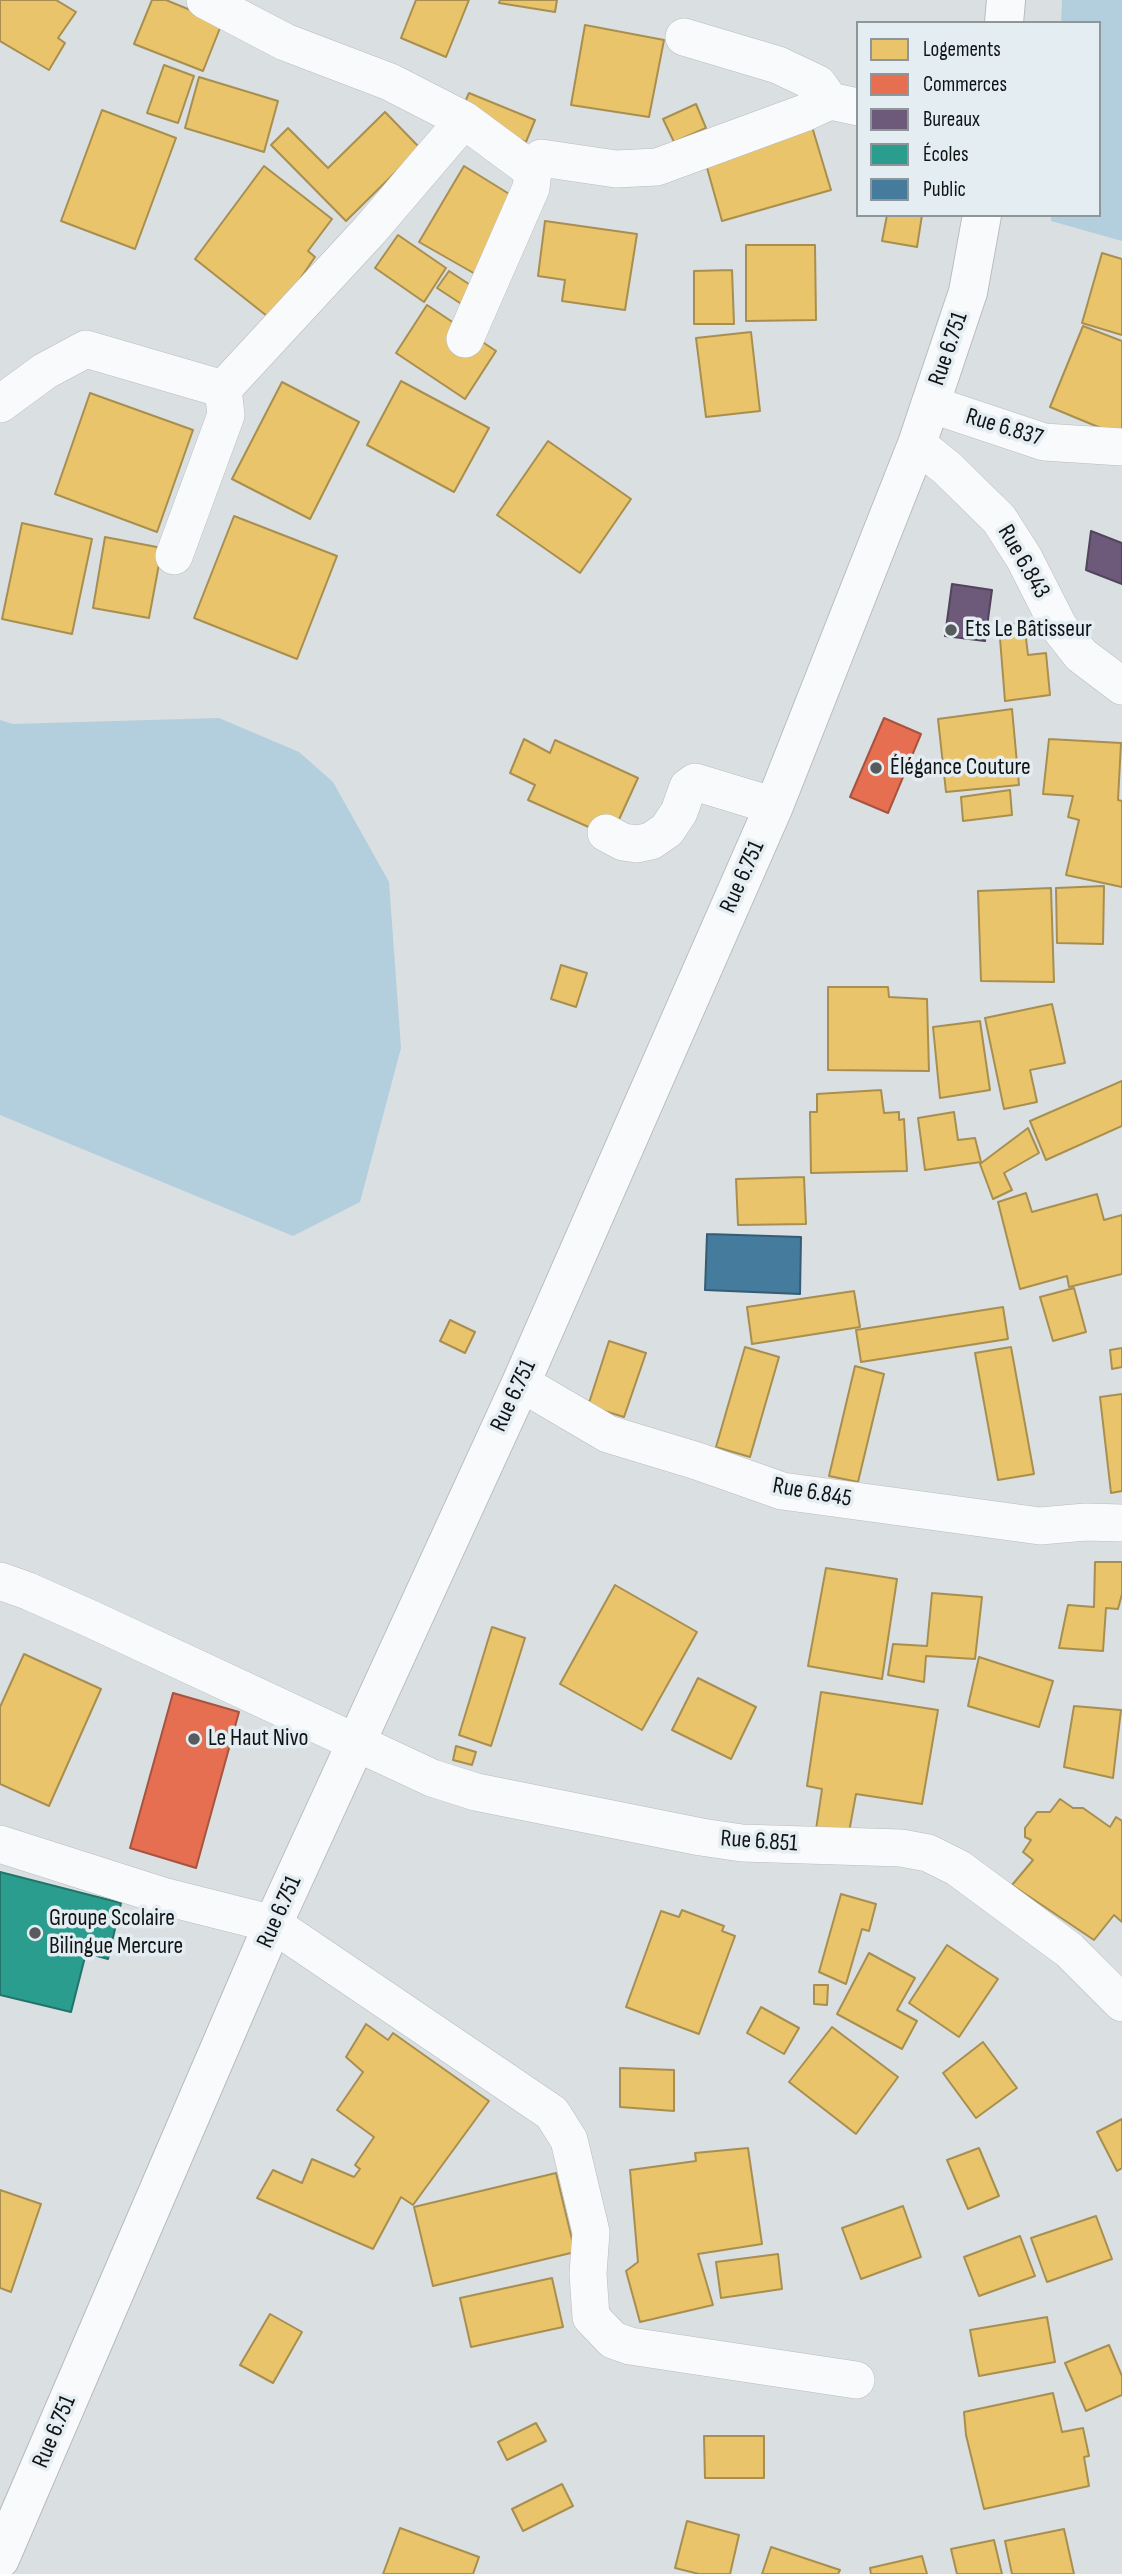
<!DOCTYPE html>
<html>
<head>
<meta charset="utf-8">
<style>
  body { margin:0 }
  #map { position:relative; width:1122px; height:2574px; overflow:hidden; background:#dadfe2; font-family:"Sofia Sans Condensed",sans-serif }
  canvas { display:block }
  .legend { position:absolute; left:856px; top:21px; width:245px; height:196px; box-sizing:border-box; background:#e4edf2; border:2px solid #8f969a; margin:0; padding:9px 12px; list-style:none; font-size:21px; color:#101415 }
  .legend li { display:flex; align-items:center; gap:14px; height:35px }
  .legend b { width:35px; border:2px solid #8f969a }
</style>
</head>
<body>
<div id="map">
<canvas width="1122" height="2574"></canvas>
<ul class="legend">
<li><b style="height:19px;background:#e9c46a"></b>Logements</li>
<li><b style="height:19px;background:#e76f51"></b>Commerces</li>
<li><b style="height:19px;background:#6d597a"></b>Bureaux</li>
<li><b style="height:19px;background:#2a9d8f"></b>Écoles</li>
<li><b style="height:19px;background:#457b9d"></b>Public</li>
</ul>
</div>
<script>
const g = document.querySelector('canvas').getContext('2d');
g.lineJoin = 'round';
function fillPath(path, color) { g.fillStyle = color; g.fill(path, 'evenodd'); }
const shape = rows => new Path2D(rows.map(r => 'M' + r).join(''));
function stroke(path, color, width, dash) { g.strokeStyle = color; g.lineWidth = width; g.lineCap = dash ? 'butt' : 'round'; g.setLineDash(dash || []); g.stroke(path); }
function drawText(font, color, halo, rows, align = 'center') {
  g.font = font + ' "Sofia Sans Condensed",sans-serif'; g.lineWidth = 7; g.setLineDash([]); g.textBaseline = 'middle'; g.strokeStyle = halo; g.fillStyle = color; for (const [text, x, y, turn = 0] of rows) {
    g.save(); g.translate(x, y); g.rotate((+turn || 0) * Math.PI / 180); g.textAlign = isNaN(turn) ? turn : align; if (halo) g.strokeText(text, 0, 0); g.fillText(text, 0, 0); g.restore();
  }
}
fillPath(shape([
  [1062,0,1122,0,1122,241,1051,221,1051,215,1099,215,1099,23,1061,23],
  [219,718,299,752,333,782,389,882,401,1048,360,1202,293,1236,0,1115,0,720,13,724]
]), '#b3cedd');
const homes = shape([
  [0,0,56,0,76,12,58,38,65,43,49,70,0,41,0,0],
  [152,0,166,0,222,23,203,71,134,44,152,0],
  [416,0,469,0,446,57,401,38,416,0],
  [500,0,557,0,555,12,499,3,500,0],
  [585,25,664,40,649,117,571,105,585,25],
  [164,65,194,76,178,123,147,113,164,65],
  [199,77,278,101,264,152,185,128,199,77],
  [469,93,535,120,526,142,459,115,469,93],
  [696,104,706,128,674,142,663,119,696,104],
  [102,110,176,138,135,249,61,221,102,110],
  [385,112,420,148,346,221,271,145,288,128,328,168,385,112],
  [810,120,831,190,722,221,702,150,810,120],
  [264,166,332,219,308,251,315,257,272,320,195,259,264,166],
  [464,166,519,200,477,275,419,242,464,166],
  [887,215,922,215,917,247,882,241,887,215],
  [545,221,637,234,625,310,562,301,565,280,538,276,545,221],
  [398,235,446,268,424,302,375,268,398,235],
  [746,245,815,245,816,320,746,321,746,245],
  [1102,253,1122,259,1122,335,1082,323,1102,253],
  [732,270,734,324,694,324,694,271,732,270],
  [449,271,478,290,466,307,437,288,449,271],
  [427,305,496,351,465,399,396,353,427,305],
  [1083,326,1122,341,1122,431,1120,436,1050,407,1083,326],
  [751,332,760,411,706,417,696,338,751,332],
  [401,381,489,428,454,492,367,445,401,381],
  [282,382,359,422,310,519,232,479,282,382],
  [90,393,193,430,157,532,55,494,90,393],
  [548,441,631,499,580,573,497,515,548,441],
  [234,516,337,556,297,659,194,618,234,516],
  [22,523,92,539,72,634,2,619,22,523],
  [105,537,162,548,149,618,93,608,105,537],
  [1024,622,1028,655,1046,653,1050,695,1005,701,999,626,1024,622],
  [1012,709,1019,785,946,792,938,719,1012,709],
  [524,739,550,753,555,740,638,778,611,837,528,800,535,785,510,773,524,739],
  [1049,739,1121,743,1118,800,1122,801,1122,887,1066,875,1079,820,1068,817,1073,796,1043,794,1049,739],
  [1010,790,1012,815,963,821,961,797,1010,790],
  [1104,886,1103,944,1057,943,1056,888,1104,886],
  [1051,888,1054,982,981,981,978,891,1051,888],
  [561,965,587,973,576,1007,551,999,561,965],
  [828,987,888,987,889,997,927,999,929,1071,828,1070,828,987],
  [1052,1004,1065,1063,1030,1070,1037,1102,1004,1109,985,1018,1052,1004],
  [980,1021,990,1090,940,1098,933,1027,980,1021],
  [1122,1081,1122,1126,1046,1160,1030,1121,1122,1081],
  [881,1090,884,1113,899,1112,899,1120,904,1119,907,1171,811,1173,810,1112,817,1112,817,1094,881,1090],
  [954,1112,958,1140,975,1138,981,1162,925,1170,918,1118,954,1112],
  [1028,1128,1039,1153,1004,1173,1012,1190,993,1199,980,1164,1028,1128],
  [804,1177,806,1224,738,1225,736,1179,804,1177],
  [1026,1193,1032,1212,1097,1194,1104,1220,1122,1215,1122,1274,1069,1287,1067,1276,1020,1289,998,1202,1026,1193],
  [1074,1288,1086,1332,1053,1341,1040,1297,1074,1288],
  [854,1291,860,1327,752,1344,747,1307,854,1291],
  [1003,1307,1008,1339,861,1362,856,1330,1003,1307],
  [450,1320,475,1332,465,1353,440,1341,450,1320],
  [609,1341,646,1353,624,1417,588,1406,609,1341],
  [745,1347,779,1357,750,1457,716,1447,745,1347],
  [1011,1347,1034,1474,998,1480,975,1353,1011,1347],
  [1122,1348,1122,1367,1112,1369,1110,1350,1122,1348],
  [855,1366,884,1374,858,1482,829,1476,855,1366],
  [1122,1394,1122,1491,1111,1493,1100,1397,1122,1394],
  [1095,1562,1122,1562,1122,1594,1118,1609,1106,1608,1103,1651,1059,1648,1068,1605,1094,1607,1095,1562],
  [826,1568,897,1579,882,1679,808,1666,826,1568],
  [615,1585,697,1632,642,1730,560,1684,615,1585],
  [932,1593,982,1597,975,1659,926,1656,924,1682,888,1675,893,1644,927,1646,932,1593],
  [492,1627,525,1638,491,1746,459,1735,492,1627],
  [24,1654,101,1689,49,1806,0,1784,0,1707,24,1654],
  [979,1657,1053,1681,1039,1727,968,1706,979,1657],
  [698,1678,756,1707,731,1759,672,1730,698,1678],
  [821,1692,938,1710,922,1804,856,1794,847,1843,814,1843,822,1789,807,1786,821,1692],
  [1074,1706,1121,1710,1113,1778,1064,1767,1074,1706],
  [456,1746,476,1752,472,1765,453,1760,456,1746],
  [1060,1799,1073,1808,1083,1808,1110,1827,1116,1817,1122,1821,1122,1922,1114,1915,1094,1940,1012,1885,1033,1860,1023,1852,1031,1840,1025,1837,1025,1828,1037,1812,1050,1812,1060,1799],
  [841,1894,876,1904,869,1931,862,1929,846,1984,819,1972,841,1894],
  [682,1910,724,1926,722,1931,735,1936,699,2034,626,2007,661,1911,679,1917,682,1910],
  [947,1945,998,1979,959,2037,909,2003,947,1945],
  [869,1953,915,1978,897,2010,917,2021,902,2049,837,2014,869,1953],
  [814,1985,828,1985,827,2005,814,2004,814,1985],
  [761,2007,799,2028,784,2054,747,2033,761,2007],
  [366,2024,388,2040,393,2033,489,2101,413,2205,401,2197,373,2249,257,2198,273,2170,302,2183,312,2159,354,2177,360,2169,355,2165,374,2137,337,2110,363,2072,346,2057,366,2024],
  [832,2027,898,2077,856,2134,789,2082,832,2027],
  [983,2042,1017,2088,976,2118,943,2073,983,2042],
  [620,2068,674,2070,674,2111,620,2107,620,2068],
  [1122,2119,1122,2168,1117,2171,1097,2132,1122,2119],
  [748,2148,762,2244,698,2254,713,2305,640,2322,626,2271,638,2262,630,2170,696,2161,695,2153,748,2148],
  [979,2148,999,2196,968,2209,947,2160,979,2148],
  [556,2173,575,2252,433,2286,414,2207,556,2173],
  [0,2190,41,2204,11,2292,0,2288,0,2190],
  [903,2206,921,2257,861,2279,842,2228,903,2206],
  [1096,2216,1112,2259,1047,2282,1031,2238,1096,2216],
  [1020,2236,1035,2276,979,2296,964,2257,1020,2236],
  [778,2254,782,2289,721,2298,716,2262,778,2254],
  [552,2278,563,2327,471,2347,460,2298,552,2278],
  [270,2314,302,2332,273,2383,240,2365,270,2314],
  [1047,2317,1055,2362,979,2376,970,2330,1047,2317],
  [1109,2345,1122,2376,1122,2395,1086,2411,1065,2363,1109,2345],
  [1053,2393,1062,2432,1083,2428,1089,2456,1084,2457,1089,2486,984,2509,966,2435,964,2412,1053,2393],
  [536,2423,546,2441,507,2460,498,2442,536,2423],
  [704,2436,764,2436,764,2478,705,2478,704,2436],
  [562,2484,573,2506,523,2531,512,2509,562,2484],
  [687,2521,739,2535,730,2574,699,2574,675,2568,687,2521],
  [400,2528,479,2557,473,2574,383,2574,400,2528],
  [1064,2529,1074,2574,1012,2574,1005,2541,1064,2529],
  [994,2540,1002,2574,957,2574,951,2549,994,2540],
  [771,2547,840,2570,838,2574,762,2574,771,2547],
  [922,2556,927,2574,871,2574,870,2568,922,2556]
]);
fillPath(homes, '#e9c46a');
stroke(homes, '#a88f50', 2);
const shops = shape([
  [884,718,921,734,888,813,850,797,884,718],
  [173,1693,239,1712,196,1868,130,1848,173,1693]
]);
fillPath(shops, '#e76f51');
stroke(shops, '#a6543f', 2);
const offices = shape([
  [1091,531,1122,543,1122,584,1086,570,1091,531],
  [952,584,992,590,985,641,945,636,952,584]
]);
fillPath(offices, '#6d597a');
stroke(offices, '#51445c', 2);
const schools = shape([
  [0,1872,121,1903,108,1959,86,1953,71,2012,0,1995,0,1872]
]);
fillPath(schools, '#2a9d8f');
stroke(schools, '#22746a', 2);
const public = shape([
  [707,1234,801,1237,800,1294,705,1290,707,1234]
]);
fillPath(public, '#457b9d');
stroke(public, '#355c74', 2);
const street = shape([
  [205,0,285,42,390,82,464,120,533,171,531,188,465,339],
  [684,37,778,65,818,84,830,101],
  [533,171,541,158,616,169,657,167,804,113,830,101,858,107],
  [223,389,370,230,464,120],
  [0,404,45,371,86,349,223,389],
  [930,404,1044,442,1122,447],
  [917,444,947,468,999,519,1024,558,1059,627,1081,655,1122,686],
  [174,556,226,415,223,389],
  [606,833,623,842,637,844,651,841,667,830,679,812,688,787,695,782,774,806],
  [521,1383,608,1434,697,1461,782,1491,1040,1526,1086,1522,1122,1523],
  [0,1581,28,1591,91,1619,432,1778,476,1792,701,1837,742,1843,901,1848,928,1853,958,1868,1069,1950,1122,2003],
  [0,1844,166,1897,273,1924,552,2113,569,2140,591,2232,588,2274,591,2317,613,2340,630,2346,856,2380]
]);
const primary = shape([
  [1004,23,1006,0],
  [0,2559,273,1924,521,1383,774,806,917,444,968,292,982,215]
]);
stroke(street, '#b8bcbe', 38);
stroke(primary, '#b8bcbe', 40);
stroke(street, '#f9fafb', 37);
stroke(primary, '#f9fafb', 38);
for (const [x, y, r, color] of [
  [951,630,7,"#575b5d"],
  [876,768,7,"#575b5d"],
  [194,1739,7,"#575b5d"],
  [35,1933,7,"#575b5d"]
]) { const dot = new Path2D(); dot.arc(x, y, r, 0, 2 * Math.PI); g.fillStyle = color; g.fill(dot); stroke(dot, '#e4edf2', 2.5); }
drawText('24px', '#101415', '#e4edf2', [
  ["Rue 6.751",949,349,-71],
  ["Rue 6.837",1004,428,17],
  ["Rue 6.843",1023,562,60],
  ["Rue 6.751",743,877,-66],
  ["Rue 6.751",514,1396,-65],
  ["Rue 6.845",812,1493,10],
  ["Rue 6.851",759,1842,4],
  ["Rue 6.751",280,1912,-66],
  ["Rue 6.751",55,2432,-67]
]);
drawText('24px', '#101415', '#e4edf2', [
  ["Ets Le Bâtisseur",965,630],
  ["Élégance Couture",890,768],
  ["Le Haut Nivo",208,1739],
  ["Groupe Scolaire",49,1919],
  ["Bilingue Mercure",49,1947]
], 'left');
</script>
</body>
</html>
